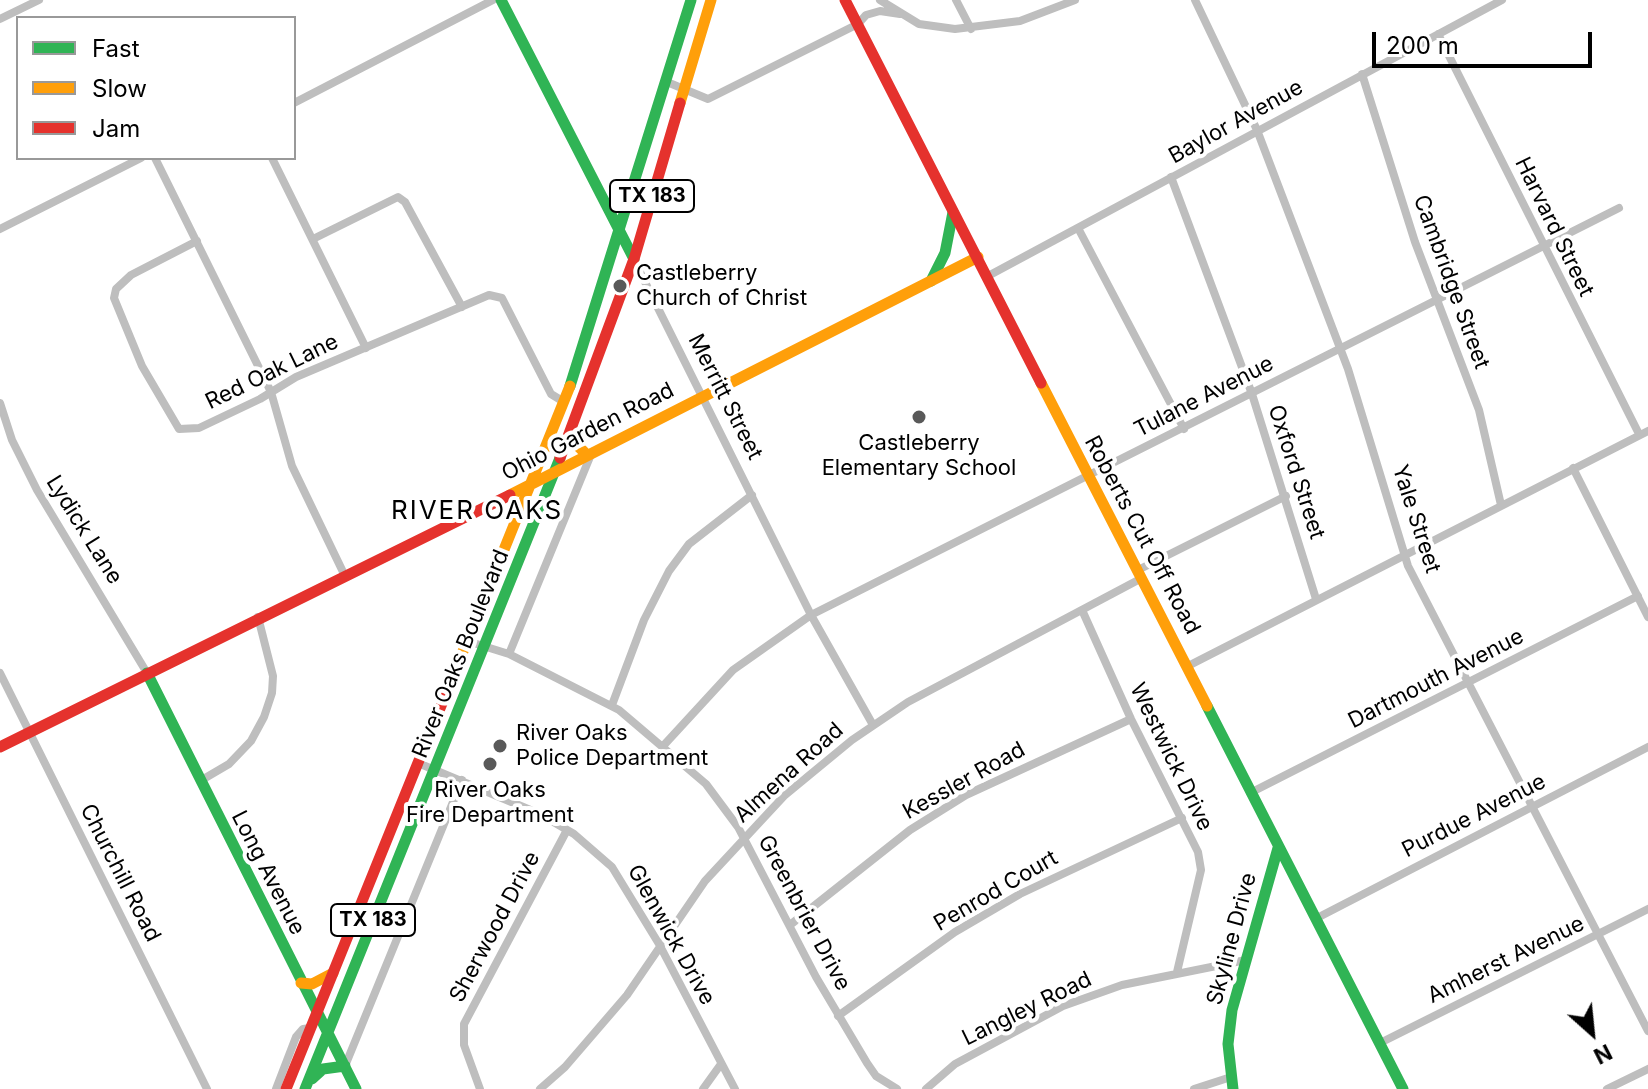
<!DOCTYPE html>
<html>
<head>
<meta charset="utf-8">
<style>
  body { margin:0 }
  #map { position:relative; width:1648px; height:1089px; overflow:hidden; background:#fff; font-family:Inter,sans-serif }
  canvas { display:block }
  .legend { position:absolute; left:16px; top:16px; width:280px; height:144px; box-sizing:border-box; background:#fff; border:2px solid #999; margin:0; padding:10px 14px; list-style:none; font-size:24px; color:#000 }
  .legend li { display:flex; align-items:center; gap:16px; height:40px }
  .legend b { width:40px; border:2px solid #999 }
  .north { position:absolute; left:1552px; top:993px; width:80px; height:80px; -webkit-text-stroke:6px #fff; paint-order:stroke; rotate:153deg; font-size:22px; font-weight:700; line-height:32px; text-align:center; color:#000 }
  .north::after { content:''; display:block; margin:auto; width:28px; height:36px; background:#000; clip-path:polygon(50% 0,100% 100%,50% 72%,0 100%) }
  .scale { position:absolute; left:1372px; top:32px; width:220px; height:36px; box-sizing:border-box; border:4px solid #000; border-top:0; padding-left:10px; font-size:24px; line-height:28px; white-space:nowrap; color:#000; -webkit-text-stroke:6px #fff; paint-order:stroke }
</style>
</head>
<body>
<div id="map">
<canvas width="1648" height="1089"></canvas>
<ul class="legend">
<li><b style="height:10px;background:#30b455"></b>Fast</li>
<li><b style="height:10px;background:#ff9f0a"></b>Slow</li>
<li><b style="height:10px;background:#e5322d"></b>Jam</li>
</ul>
<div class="north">N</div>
<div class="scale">200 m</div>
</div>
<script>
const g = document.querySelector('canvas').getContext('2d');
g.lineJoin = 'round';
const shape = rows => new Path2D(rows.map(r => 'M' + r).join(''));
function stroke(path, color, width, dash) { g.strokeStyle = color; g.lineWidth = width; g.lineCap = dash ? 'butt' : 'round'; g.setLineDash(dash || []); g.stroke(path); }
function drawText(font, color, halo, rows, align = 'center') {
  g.font = font + ' Inter,sans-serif'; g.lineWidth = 8; g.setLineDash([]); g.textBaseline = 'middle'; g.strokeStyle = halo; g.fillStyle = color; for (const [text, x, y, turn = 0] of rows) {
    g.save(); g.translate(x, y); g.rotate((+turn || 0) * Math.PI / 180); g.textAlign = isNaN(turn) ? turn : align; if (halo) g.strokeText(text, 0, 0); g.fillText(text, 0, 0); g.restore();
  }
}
stroke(shape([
  [880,0,919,24,955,29,1020,21,1075,0],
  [956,0,971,29],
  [1195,0,1257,130,1348,369,1408,566,1648,1031],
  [0,19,39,0],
  [1438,34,1639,434],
  [1362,74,1415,242,1479,410,1501,505],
  [667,82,708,99,858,24,866,15,880,11,900,14],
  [294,103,493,0],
  [155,158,271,392,292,466,344,574],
  [272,158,366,348],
  [1171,177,1252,394,1316,599],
  [1078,228,1184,429],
  [0,229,141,158],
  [313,239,398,197,405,202,462,307],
  [197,241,131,275,116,289,114,298,142,366,179,429,199,428,260,399,296,377,489,295,502,298,551,394,564,402],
  [634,260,811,615,873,725],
  [988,276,1502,0],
  [0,403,12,440,37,490,147,673],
  [1573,468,1648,617],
  [1138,570,1286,496],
  [1082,610,1131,719,1198,852,1201,870,1177,972],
  [467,641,509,654,619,710,706,784,738,827,816,977,867,1063,876,1076,897,1089],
  [509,654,592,452],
  [1188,666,1648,431],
  [0,673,207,1089],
  [612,705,644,620,669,571,689,544,752,495],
  [664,745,733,670,811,615,1619,208],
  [418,763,540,814,574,834,612,867,659,944,735,1089],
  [200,781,229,764,251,741,264,717,272,693,273,676,258,617],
  [1250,793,1638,596],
  [1317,918,1648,747],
  [790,925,910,830,966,795,1131,719],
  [838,1016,955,932,1020,894,1182,818],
  [1380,1043,1648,909],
  [345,1066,462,780],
  [276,1089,296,1037,303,1029,310,1028],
  [480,1089,464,1045,464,1024,567,830],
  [540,1089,565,1067,627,995,705,881,784,796,852,740,908,702,1142,578],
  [703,1089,721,1064],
  [926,1089,955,1064,1063,1006,1122,985,1246,960],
  [1194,1089,1231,1077],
  [1607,1089,1648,1069]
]), '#bebebe', 8);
stroke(shape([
  [501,0,634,259],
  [931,281,945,253,953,212],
  [570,386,691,0],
  [147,673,356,1089],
  [1207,706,1403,1089],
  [312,1079,323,1069,345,1066],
  [305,1089,560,458],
  [1233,1089,1228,1044,1232,1010,1278,848]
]), '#30b455', 11);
stroke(shape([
  [680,103,711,0],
  [1041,383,1207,706],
  [573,430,577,445,586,454],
  [510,495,978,257],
  [445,696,570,386],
  [301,983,312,984,333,973]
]), '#ff9f0a', 11);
stroke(shape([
  [845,0,1041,383],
  [560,458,634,259,680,103],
  [0,747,510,495],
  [286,1089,445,696]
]), '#e5322d', 11);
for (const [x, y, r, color] of [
  [620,286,8,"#595959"],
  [919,417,8,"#595959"],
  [500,746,8,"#595959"],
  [490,764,8,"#595959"]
]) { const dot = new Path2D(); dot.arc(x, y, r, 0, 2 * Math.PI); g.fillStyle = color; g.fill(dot); stroke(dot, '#fff', 3); }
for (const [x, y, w] of [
  [652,196,84],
  [373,920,84]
]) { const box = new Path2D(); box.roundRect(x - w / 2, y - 16, w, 32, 6); g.fillStyle = '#fff'; g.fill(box); stroke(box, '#000', 2); }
drawText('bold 20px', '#000', null, [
  ["TX 183",652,196],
  ["TX 183",373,920]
]);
drawText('22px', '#000', '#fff', [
  ["Baylor Avenue",1236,122,-29],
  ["Harvard Street",1554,227,64],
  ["Cambridge Street",1451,282,70],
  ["Red Oak Lane",272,372,-26],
  ["Merritt Street",725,397,63],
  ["Tulane Avenue",1204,397,-27],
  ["Ohio Garden Road",588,432,-27],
  ["Oxford Street",1296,472,72],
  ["Yale Street",1416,519,72],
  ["Lydick Lane",84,530,58],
  ["Roberts Cut Off Road",1142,535,62],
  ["River Oaks Boulevard",461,654,-68],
  ["Dartmouth Avenue",1436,679,-27],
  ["Westwick Drive",1171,757,64],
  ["Almena Road",789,773,-42],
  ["Kessler Road",964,781,-29],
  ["Purdue Avenue",1474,816,-27],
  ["Churchill Road",120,873,63],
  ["Long Avenue",268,873,63],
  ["Penrod Court",996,891,-30],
  ["Greenbrier Drive",804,913,62],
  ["Sherwood Drive",495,927,-62],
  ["Glenwick Drive",671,935,61],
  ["Skyline Drive",1232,939,-75],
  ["Amherst Avenue",1506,960,-26],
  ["Langley Road",1027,1009,-26]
]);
drawText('22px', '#000', '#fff', [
  ["Castleberry",636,273],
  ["Church of Christ",636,298],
  ["Castleberry",919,443,"center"],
  ["Elementary School",919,468,"center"],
  ["River Oaks",516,733],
  ["Police Department",516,758],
  ["River Oaks",490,790,"center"],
  ["Fire Department",490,815,"center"]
], 'left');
g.letterSpacing = '2px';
drawText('26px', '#000', '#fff', [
  ["RIVER OAKS",477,511]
]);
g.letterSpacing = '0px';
</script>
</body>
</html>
